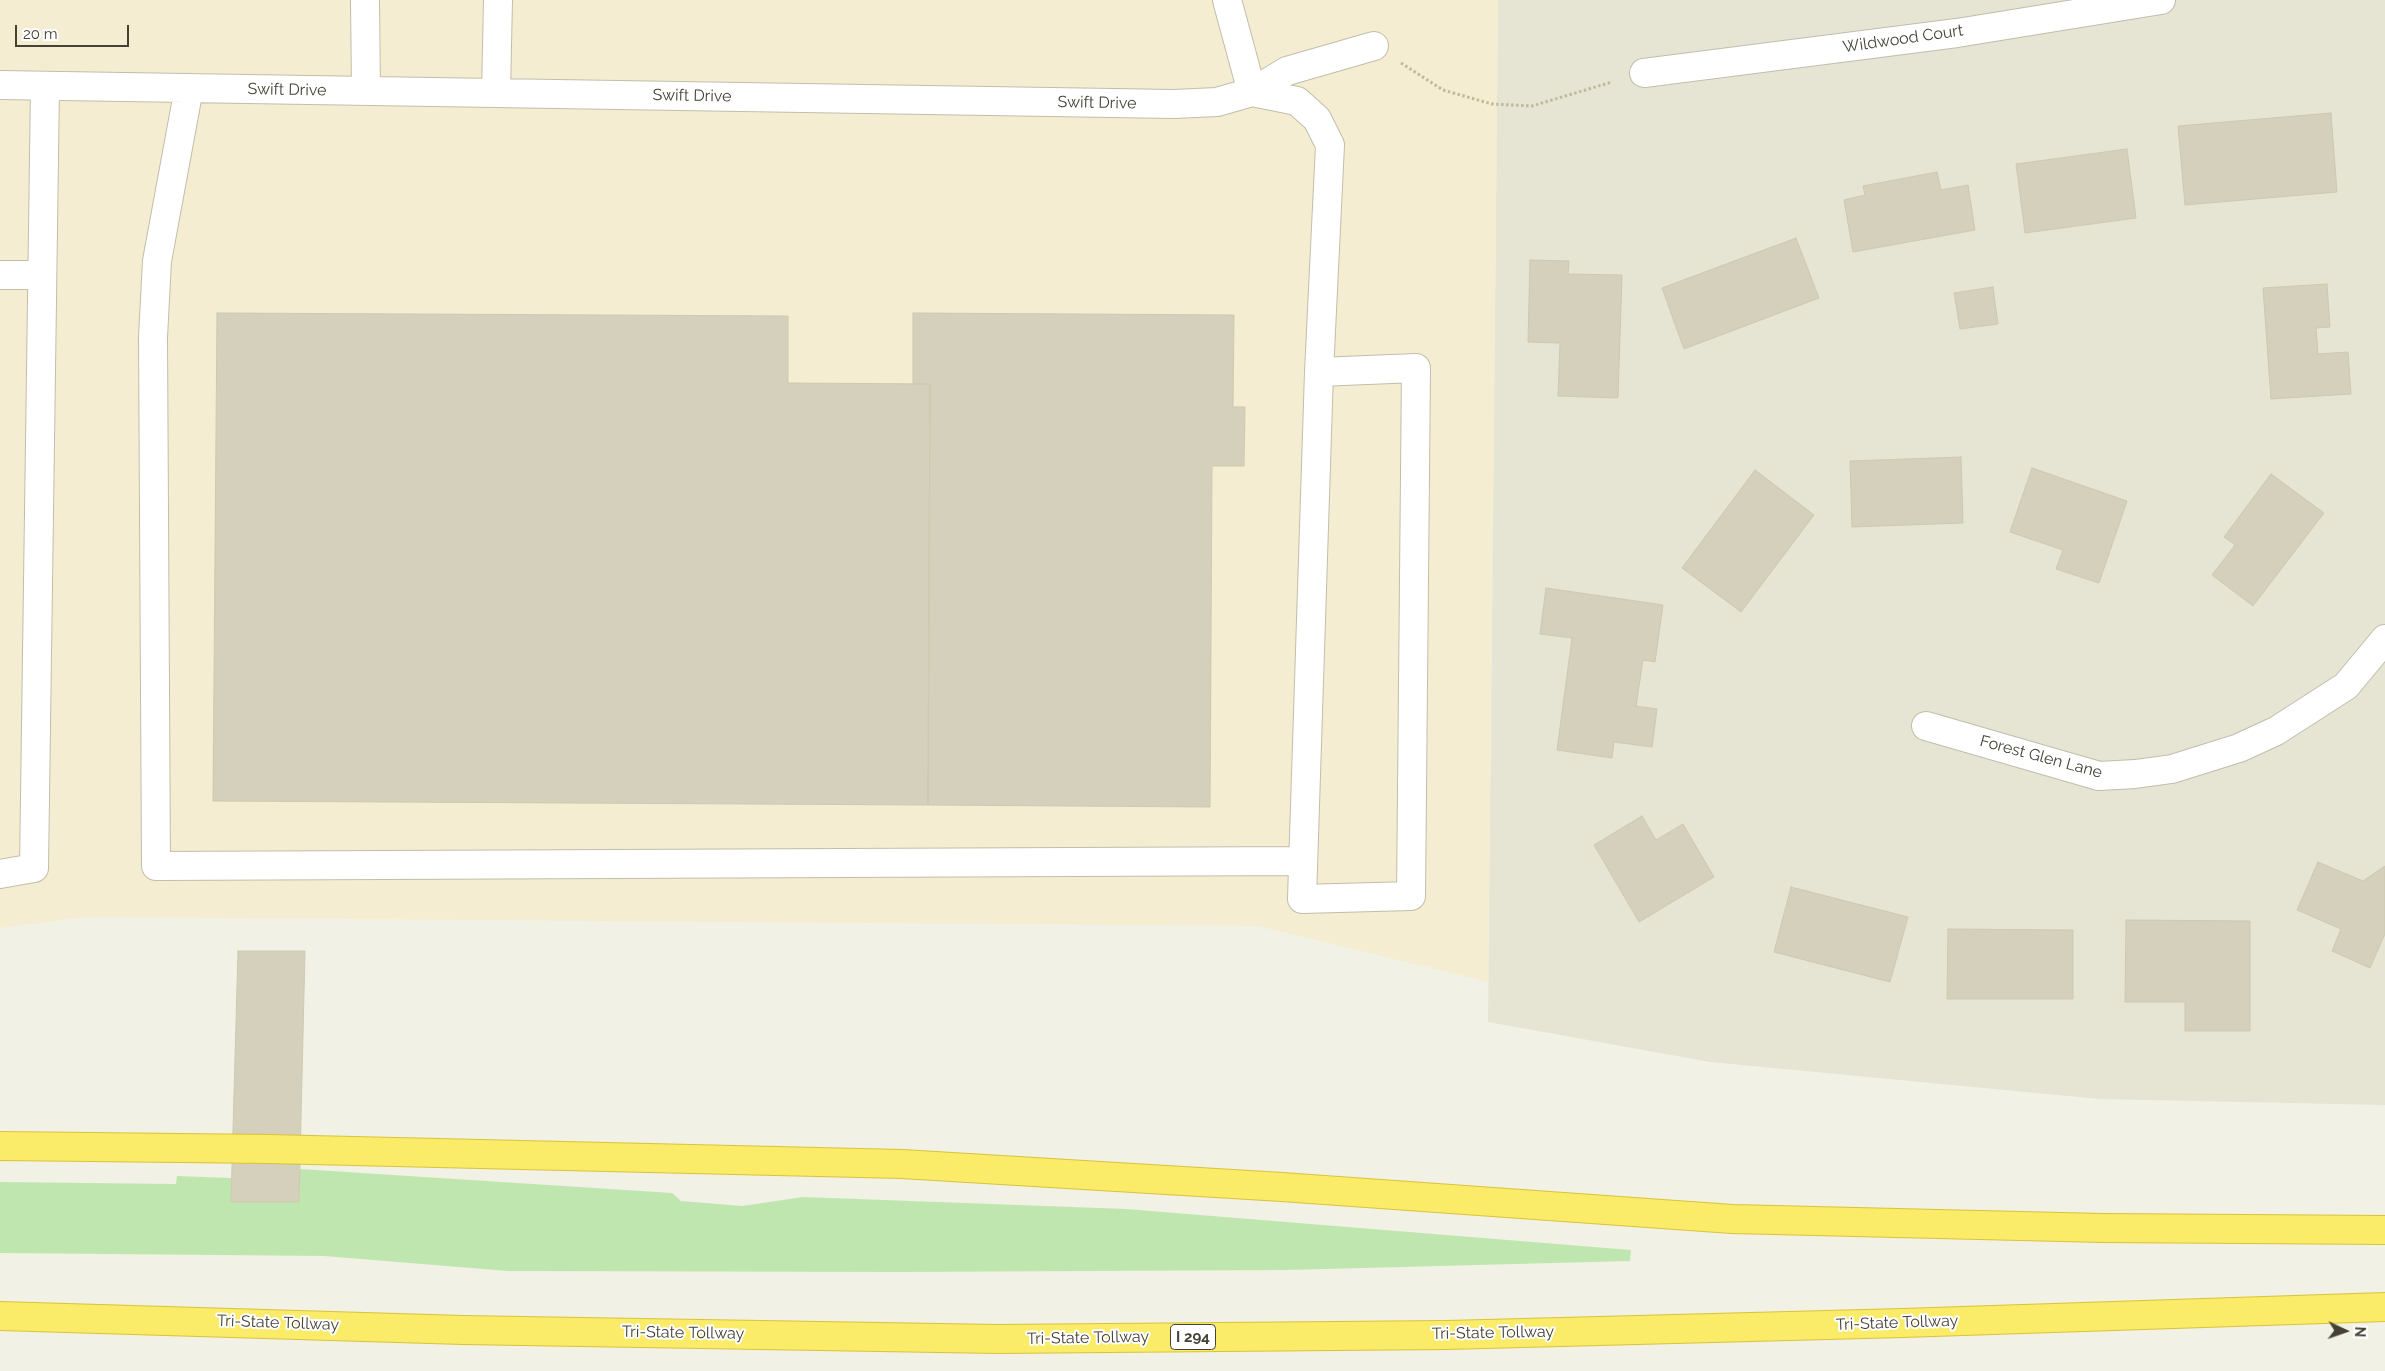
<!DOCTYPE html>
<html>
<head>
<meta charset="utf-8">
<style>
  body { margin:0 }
  #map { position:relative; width:2385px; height:1371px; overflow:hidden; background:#f2f1e5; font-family:Raleway,sans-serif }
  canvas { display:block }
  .north { position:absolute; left:2320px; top:1306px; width:50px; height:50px; -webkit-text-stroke:4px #fff; paint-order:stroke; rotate:93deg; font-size:14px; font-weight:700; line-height:20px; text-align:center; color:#454235 }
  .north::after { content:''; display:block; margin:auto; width:18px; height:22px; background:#454235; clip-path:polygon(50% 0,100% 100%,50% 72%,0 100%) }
  .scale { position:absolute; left:15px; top:25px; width:114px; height:22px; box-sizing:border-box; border:2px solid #454235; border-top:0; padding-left:6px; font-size:15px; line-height:18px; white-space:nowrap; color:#454235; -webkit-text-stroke:4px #fff; paint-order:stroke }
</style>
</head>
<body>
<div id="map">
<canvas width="2385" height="1371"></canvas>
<div class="north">N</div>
<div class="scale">20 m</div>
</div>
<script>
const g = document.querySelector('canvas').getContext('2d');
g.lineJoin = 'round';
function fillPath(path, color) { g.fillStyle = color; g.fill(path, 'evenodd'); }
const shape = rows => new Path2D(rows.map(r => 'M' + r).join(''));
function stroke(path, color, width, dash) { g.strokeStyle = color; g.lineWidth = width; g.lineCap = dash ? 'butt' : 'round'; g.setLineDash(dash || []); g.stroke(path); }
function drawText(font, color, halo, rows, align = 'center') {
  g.font = font + ' Raleway,sans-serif'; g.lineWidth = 4; g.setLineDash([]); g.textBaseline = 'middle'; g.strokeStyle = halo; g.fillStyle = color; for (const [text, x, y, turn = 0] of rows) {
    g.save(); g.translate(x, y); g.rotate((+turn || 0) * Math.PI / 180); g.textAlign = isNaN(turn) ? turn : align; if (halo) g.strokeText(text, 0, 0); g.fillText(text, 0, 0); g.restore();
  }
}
fillPath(shape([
  [1498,0,2385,0,2385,1105,2099,1099,1710,1062,1488,1022]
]), '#e6e5d4');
fillPath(shape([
  [0,0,1498,0,1488,982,1258,926,86,917,0,928]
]), '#f4edd1');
fillPath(shape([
  [300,1169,672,1193,681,1201,742,1206,803,1197,1126,1209,1631,1250,1630,1261,1287,1270,900,1272,508,1271,324,1256,0,1253,0,1182,176,1184,177,1176,231,1178,231,1202,299,1202]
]), '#c0e6af');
const building = shape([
  [2331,113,2337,192,2185,205,2178,126,2331,113],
  [2127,149,2136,218,2025,233,2016,164,2127,149],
  [1937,172,1941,190,1968,185,1975,230,1853,252,1844,200,1865,195,1863,186,1937,172],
  [1796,238,1819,298,1684,349,1662,288,1796,238],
  [1530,260,1569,261,1568,274,1622,275,1618,398,1558,396,1560,343,1528,342,1530,260],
  [2327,284,2330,327,2316,328,2318,354,2348,352,2351,394,2271,399,2263,288,2327,284],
  [1993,287,1998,324,1960,329,1954,293,1993,287],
  [217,313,788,316,788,383,930,384,928,805,213,801,217,313],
  [913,313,1234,315,1233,407,1245,407,1244,466,1212,466,1210,807,928,805,930,384,913,384,913,313],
  [1961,457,1963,523,1852,527,1850,461,1961,457],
  [2032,468,2127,501,2099,583,2056,569,2063,550,2010,532,2032,468],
  [1755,470,1814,515,1741,612,1682,568,1755,470],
  [2271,474,2324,513,2253,606,2212,575,2235,545,2224,537,2271,474],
  [1546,588,1663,605,1655,662,1643,660,1636,706,1657,709,1652,747,1614,742,1612,758,1557,750,1572,638,1540,634,1546,588],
  [1642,816,1656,840,1683,824,1714,877,1639,922,1594,845,1642,816],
  [2318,862,2363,881,2385,866,2385,934,2370,968,2332,951,2341,929,2297,910,2318,862],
  [1791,887,1908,917,1890,982,1774,952,1791,887],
  [2126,920,2250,921,2250,1031,2185,1031,2185,1002,2125,1002,2126,920],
  [1948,929,2073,930,2073,999,1947,999,1948,929],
  [238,951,305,951,299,1202,231,1202,238,951]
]);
fillPath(building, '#d4d0bb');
stroke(building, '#cec9af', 1);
const minor = shape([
  [365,0,366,91],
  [1227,0,1252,92,1297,101,1317,119,1330,145,1319,372,1302,899,1411,896,1416,368,1319,372],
  [1644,73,1957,33,2161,0],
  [0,85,1174,104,1217,102,1252,92,1287,71,1374,46],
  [189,88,157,261,153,337,156,866,1302,861],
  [496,93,498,0],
  [0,275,42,275],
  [1926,726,2099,776,2135,774,2172,769,2239,748,2276,731,2346,686,2385,639],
  [0,874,34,868,45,86]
]);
const highway = shape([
  [0,1146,269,1149,902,1164,1282,1187,1732,1219,2103,1228,2385,1230],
  [0,1316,463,1330,998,1339,1447,1335,1903,1323,2385,1307]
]);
stroke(minor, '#c0beab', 30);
stroke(highway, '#d9c339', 30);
stroke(shape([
  [1401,63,1443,90,1492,104,1532,106,1612,82]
]), '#bfba9a', 3, [2.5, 2.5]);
stroke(minor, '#fff', 28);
stroke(highway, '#faeb69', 28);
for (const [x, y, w] of [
  [1193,1337,45]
]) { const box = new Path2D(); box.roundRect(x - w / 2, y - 12.5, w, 25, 4); g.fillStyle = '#fff'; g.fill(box); stroke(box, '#454235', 1); }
drawText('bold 15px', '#454235', null, [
  ["I 294",1193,1337]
]);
drawText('16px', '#454235', '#fff', [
  ["Wildwood Court",1903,39,-8],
  ["Swift Drive",287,90,1],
  ["Swift Drive",692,96,1],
  ["Swift Drive",1097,103,1],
  ["Forest Glen Lane",2041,757,15],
  ["Tri-State Tollway",278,1323,2],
  ["Tri-State Tollway",1897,1323,-2],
  ["Tri-State Tollway",683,1333,1],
  ["Tri-State Tollway",1493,1333,-1],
  ["Tri-State Tollway",1088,1338,-1]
]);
</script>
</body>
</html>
